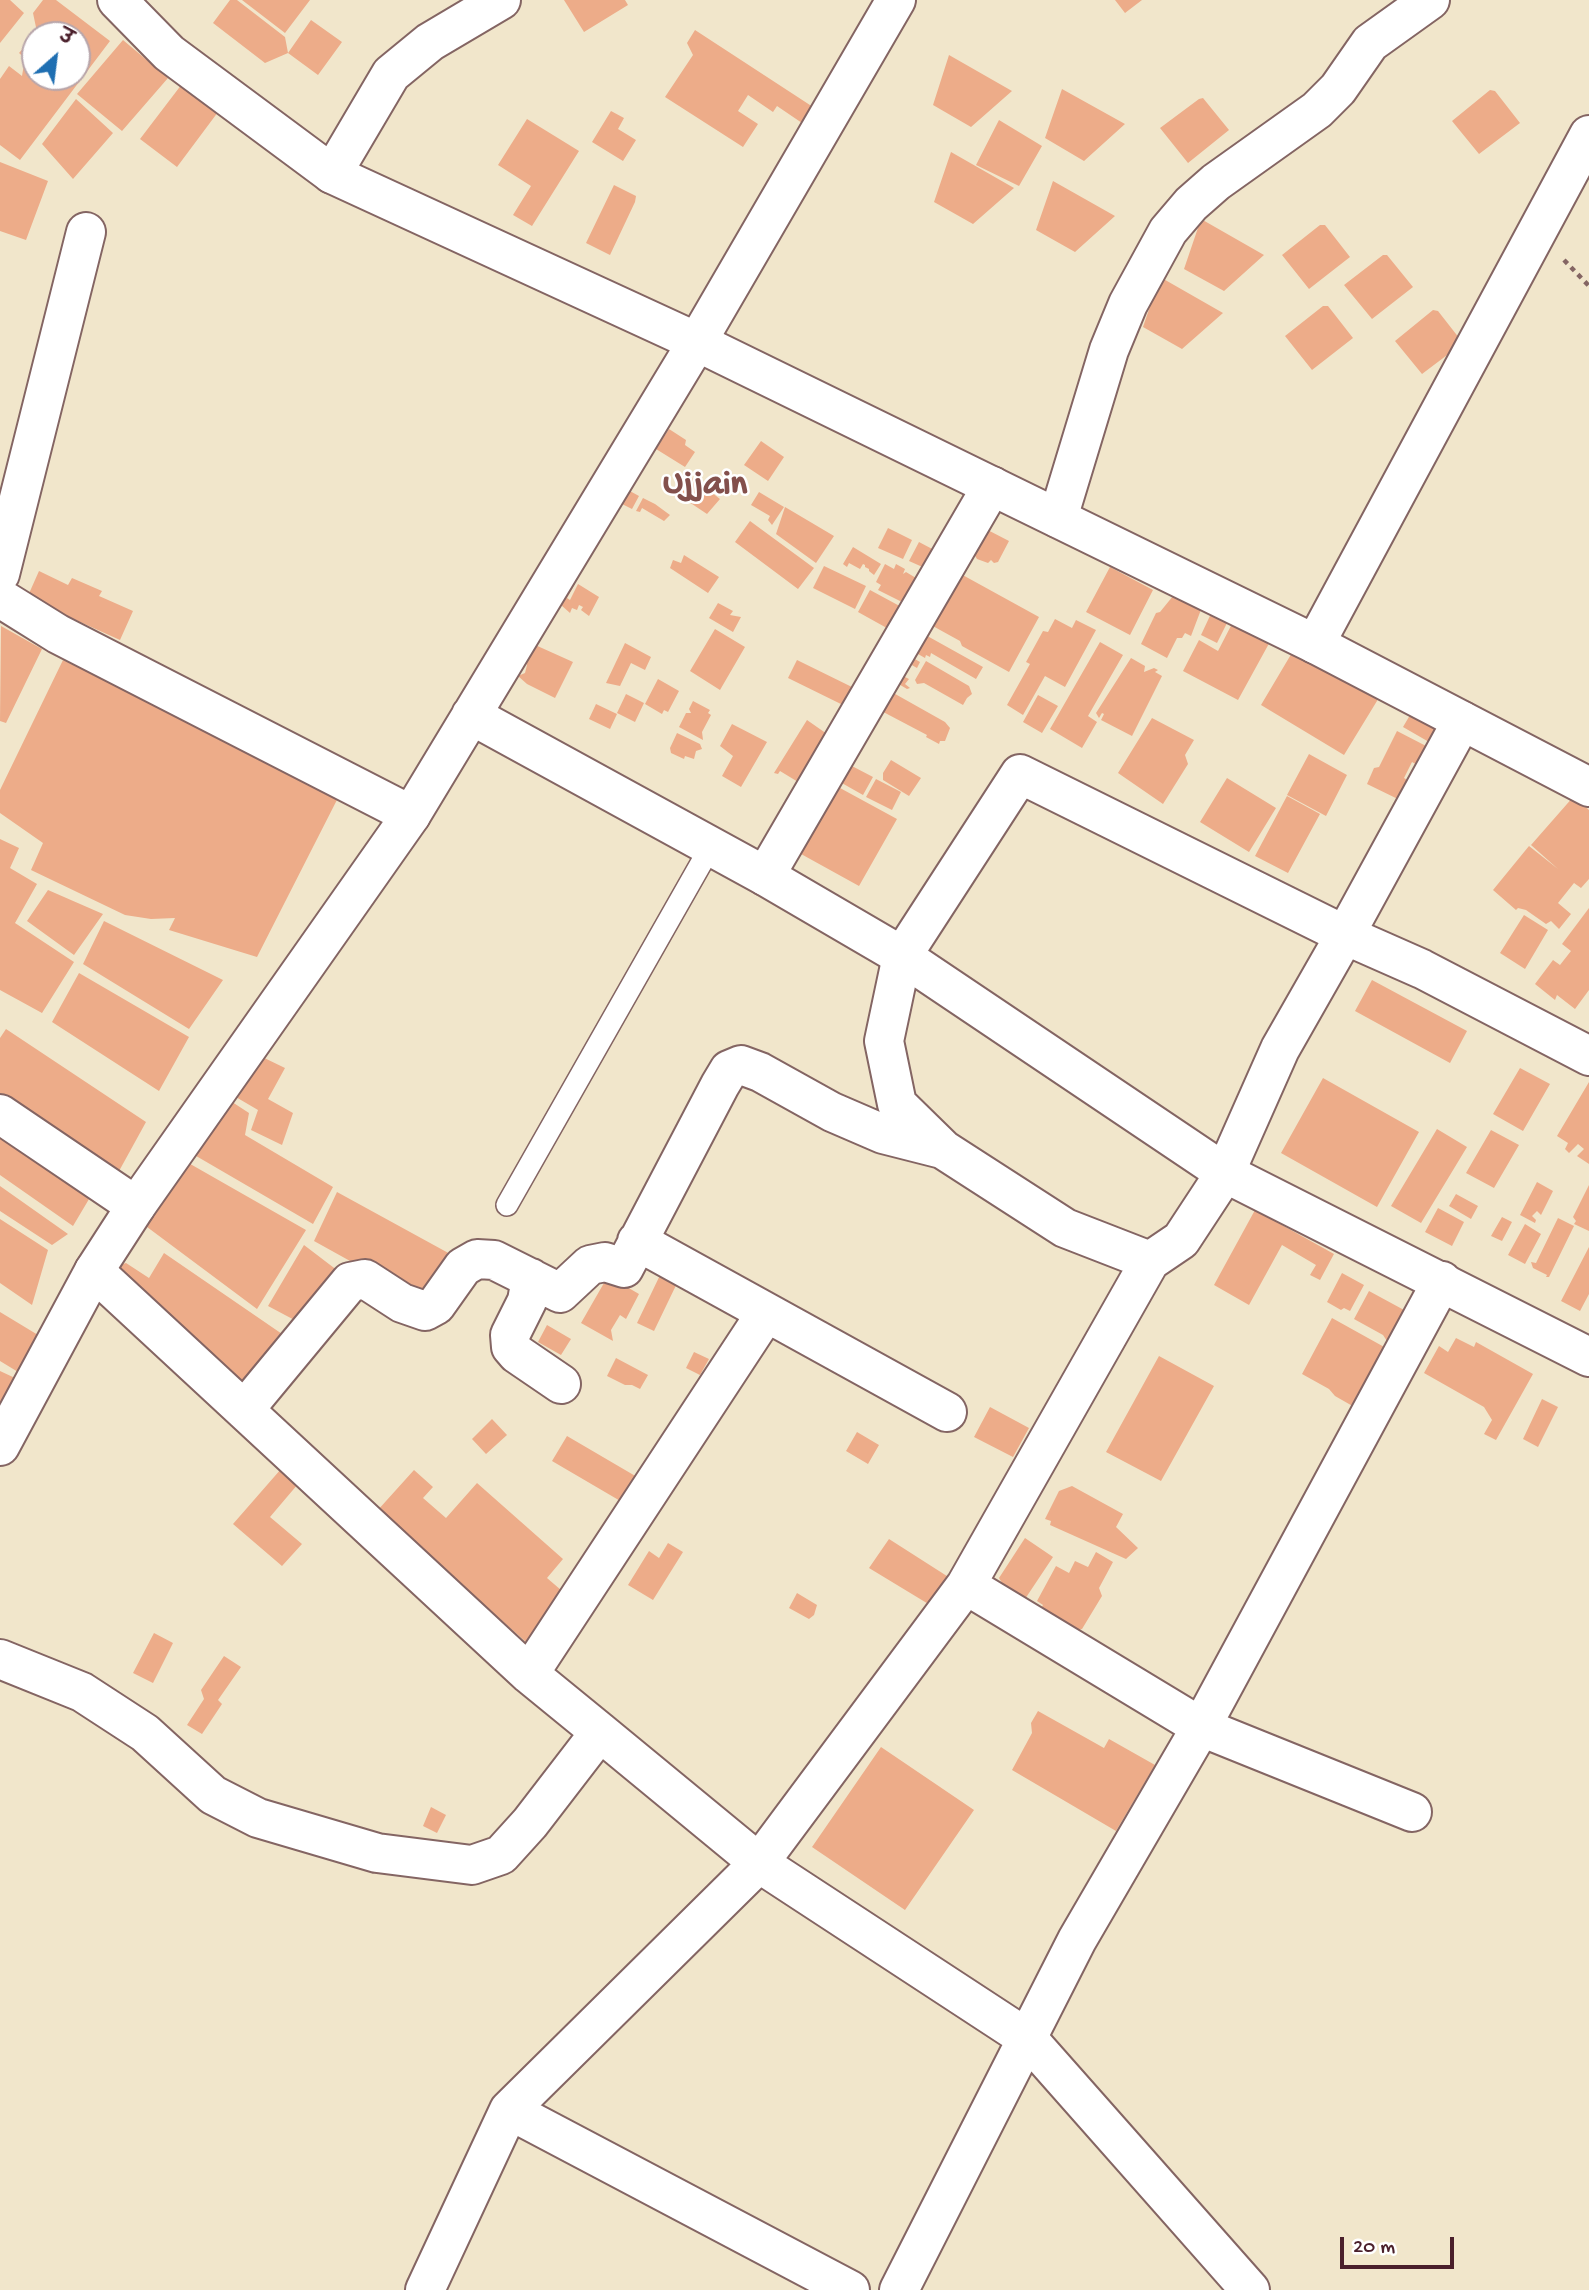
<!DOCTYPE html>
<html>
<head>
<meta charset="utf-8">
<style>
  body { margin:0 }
  #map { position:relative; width:1589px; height:2290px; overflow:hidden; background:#f1e6cb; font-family:"Gochi Hand","Playpen Sans Deva",sans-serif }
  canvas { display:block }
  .north { position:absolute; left:21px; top:21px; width:70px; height:70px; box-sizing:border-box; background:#fff; border:2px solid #b7a5aa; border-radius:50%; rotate:28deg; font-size:19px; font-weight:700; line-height:28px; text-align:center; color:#4a1f2b }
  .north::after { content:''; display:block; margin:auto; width:24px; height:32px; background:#1f6fb2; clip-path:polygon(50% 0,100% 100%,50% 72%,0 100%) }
  .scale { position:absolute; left:1340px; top:2237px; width:114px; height:32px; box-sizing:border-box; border:4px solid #4a1f2b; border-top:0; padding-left:9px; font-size:21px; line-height:24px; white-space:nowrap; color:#4a1f2b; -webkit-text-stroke:5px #fff; paint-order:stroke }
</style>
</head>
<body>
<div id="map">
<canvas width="1589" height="2290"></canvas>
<div class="north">उ</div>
<div class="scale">20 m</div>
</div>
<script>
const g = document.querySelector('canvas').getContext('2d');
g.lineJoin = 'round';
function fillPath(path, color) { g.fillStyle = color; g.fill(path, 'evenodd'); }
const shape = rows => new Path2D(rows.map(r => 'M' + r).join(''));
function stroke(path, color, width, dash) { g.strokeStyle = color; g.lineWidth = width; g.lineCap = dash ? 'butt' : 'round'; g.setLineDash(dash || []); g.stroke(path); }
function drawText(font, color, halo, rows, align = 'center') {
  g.font = font + ' "Gochi Hand",sans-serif'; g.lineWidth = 5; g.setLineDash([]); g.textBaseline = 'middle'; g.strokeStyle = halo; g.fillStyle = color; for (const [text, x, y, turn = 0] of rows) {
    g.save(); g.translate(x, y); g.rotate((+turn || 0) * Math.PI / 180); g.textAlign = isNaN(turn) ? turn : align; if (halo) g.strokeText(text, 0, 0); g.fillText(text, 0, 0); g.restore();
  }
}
fillPath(shape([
  [0,0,10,0,24,13,0,43],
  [43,0,56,0,110,41,20,160,0,145,0,79,9,66,22,76,25,58,19,53,37,32,33,13],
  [35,35,77,35,77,77,35,77],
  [230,0,237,0,285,37,288,53,265,63,213,23],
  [242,0,310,0,285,33],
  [564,0,625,0,628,5,584,32],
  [1115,0,1142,0,1125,13],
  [311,20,342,42,318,75,288,53],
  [695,30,813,107,802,123,777,106,773,112,748,95,738,111,758,124,743,147,665,97,693,55,687,43],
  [123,40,168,78,122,131,77,94],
  [949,55,1012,91,971,127,933,105],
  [185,80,221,108,177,167,140,139],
  [1062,89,1125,124,1084,161,1045,138],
  [1490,90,1495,91,1520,123,1479,154,1452,121],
  [1203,98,1229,130,1188,163,1160,128,1199,99],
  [76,99,113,133,73,179,42,144],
  [611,111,624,118,618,129,636,140,623,161,592,142],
  [527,119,579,151,532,226,513,215,531,186,498,165],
  [999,120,1042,146,1019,186,976,165],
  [951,152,1014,188,973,224,934,202],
  [0,162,48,181,26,240,0,231],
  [1053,181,1115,216,1075,252,1036,230],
  [614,185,636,196,635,202,610,255,586,243],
  [1201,219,1264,255,1224,291,1184,269],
  [1320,225,1325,225,1350,257,1309,289,1282,255],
  [1383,255,1387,255,1413,287,1372,319,1344,285],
  [1160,277,1223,313,1182,349,1143,327],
  [1323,306,1328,306,1353,338,1312,370,1285,336],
  [1433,310,1438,311,1463,343,1422,374,1395,341],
  [669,429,686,440,685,445,695,452,685,467,656,449],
  [761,441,784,457,768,481,744,465],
  [693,478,720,499,707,514,677,494],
  [628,490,639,496,632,509,620,503],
  [759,492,784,507,772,525,768,520,770,516,751,505],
  [643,498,655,504,670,515,664,521,642,508,640,512,636,511],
  [785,507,834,536,816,563,776,534],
  [750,521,814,568,798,589,735,542],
  [980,526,1009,541,998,562,994,563,991,560,988,563,977,559,972,551],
  [888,528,912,540,903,559,878,548],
  [919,542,936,551,927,569,909,561],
  [853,547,881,564,874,575,869,571,869,569,865,567,865,565,863,564,860,569,849,563,847,567,843,564],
  [684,555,719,577,708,593,670,568,673,560,681,563],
  [885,564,894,569,896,564,905,569,903,574,906,572,921,581,906,604,878,590,881,585,876,582],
  [824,566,866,586,855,609,813,588],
  [1110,567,1153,590,1130,635,1086,612],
  [39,571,68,585,72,578,102,591,99,596,133,611,120,640,27,598],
  [959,573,1039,617,1009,672,962,646,960,641,931,625],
  [561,576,575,584,567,598,570,600,578,584,599,597,589,616,581,610,583,607,579,605,577,610,572,608,570,613,561,605],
  [870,590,907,610,894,632,858,612],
  [1173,596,1202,607,1191,636,1185,633,1182,638,1177,638,1167,658,1141,644,1156,613,1160,612],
  [718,603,733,611,730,615,741,617,733,632,709,618],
  [1216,603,1233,611,1217,643,1201,635],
  [1235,618,1272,638,1238,700,1183,671,1199,640,1218,651],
  [1055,619,1072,628,1076,620,1096,630,1065,687,1045,676,1023,715,1007,705,1030,664,1026,662,1043,631,1048,632],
  [1,626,42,649,6,723,0,721],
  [913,628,983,667,976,679,931,653,930,657,926,655,925,658,904,646],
  [715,629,745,647,720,690,690,671],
  [1100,642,1123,655,1088,716,1097,722,1082,748,1050,729],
  [625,643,651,657,645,670,631,663,620,686,606,683],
  [533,644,573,662,555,698,527,684,518,676,525,673,527,665,525,661],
  [1296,646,1380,696,1344,755,1261,705],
  [901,651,920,662,917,668,910,664,903,676,909,679,905,684,910,688,907,689,892,680],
  [1131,658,1145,666,1144,672,1154,668,1158,670,1155,672,1162,676,1132,736,1101,720,1104,714,1102,713,1099,718,1096,713],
  [63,660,342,790,257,957,169,930,175,918,151,919,125,915,31,870,43,843,0,813,0,790],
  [797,660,856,689,847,707,788,678],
  [926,661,969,686,972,694,967,698,963,705,924,683,917,684,915,680],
  [658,679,679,691,668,712,664,710,662,714,645,704],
  [881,686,945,722,950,728,945,741,940,741,939,744,926,737,927,735,870,705],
  [626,694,644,703,635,722,617,713],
  [1038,695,1058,706,1042,733,1023,722],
  [693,701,710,710,708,713,711,715,702,732,703,740,679,727,686,713,691,713,689,709],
  [596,704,617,714,610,729,589,719],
  [1413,710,1440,727,1429,742,1403,727],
  [1152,718,1194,740,1185,755,1188,764,1163,804,1118,773],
  [807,720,827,734,803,785,780,771,778,774,774,773],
  [732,724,767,742,741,787,722,776,733,756,720,746],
  [1397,731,1428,747,1419,766,1412,762,1404,778,1412,783,1404,802,1367,784,1374,768,1379,767],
  [677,733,700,744,702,749,696,751,694,759,685,756,684,759,671,753,670,748],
  [1309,754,1347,775,1326,816,1287,795],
  [891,760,921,778,909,796,883,780,883,773],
  [850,765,873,777,863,795,840,782],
  [1227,778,1276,808,1249,852,1200,822],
  [876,779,901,792,892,810,866,797],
  [829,782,897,819,859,886,792,849],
  [1287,796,1320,814,1288,873,1255,856],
  [1574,796,1589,810,1589,879,1581,888,1574,883,1558,903,1571,914,1559,929,1551,921,1546,924,1526,910,1518,908,1516,910,1493,890,1529,846,1558,869,1531,845],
  [0,839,19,848,10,868,37,884,15,923,74,962,42,1013,0,990],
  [48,890,103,914,74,955,27,921],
  [1589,908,1589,990,1575,1009,1557,995,1555,1000,1535,984,1553,960,1560,965,1571,951,1562,944],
  [1524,915,1548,930,1525,969,1500,953],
  [104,921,223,980,189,1029,83,964],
  [79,973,189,1037,159,1091,52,1022],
  [1372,980,1467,1031,1450,1063,1355,1011],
  [6,1029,146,1122,113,1182,0,1093,0,1038],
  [254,1053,285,1068,268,1099,293,1113,282,1145,251,1130,258,1110,229,1093],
  [1520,1068,1550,1084,1523,1131,1493,1114],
  [1323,1078,1419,1132,1377,1207,1281,1153],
  [1589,1082,1589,1164,1577,1156,1584,1149,1578,1144,1569,1153,1565,1149,1568,1143,1557,1136],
  [226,1098,249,1113,245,1135,333,1187,313,1224,191,1153],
  [1437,1129,1467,1147,1421,1223,1391,1206],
  [0,1130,95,1189,73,1226,0,1175],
  [1491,1130,1519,1145,1494,1188,1466,1173],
  [185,1161,306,1230,257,1309,139,1221],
  [1537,1182,1553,1191,1541,1215,1537,1211,1532,1216,1536,1220,1535,1223,1520,1215],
  [1589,1185,1589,1231,1574,1224,1576,1221,1573,1217],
  [0,1186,68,1234,52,1245,0,1211],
  [337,1192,452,1255,424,1302,314,1241],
  [1456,1194,1478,1206,1471,1219,1449,1206],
  [1438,1208,1464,1222,1452,1246,1425,1232],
  [1255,1210,1334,1254,1320,1280,1310,1275,1316,1265,1282,1245,1249,1305,1214,1285],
  [1502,1217,1512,1222,1502,1241,1491,1236],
  [1558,1218,1574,1226,1549,1277,1546,1277,1547,1275,1533,1268,1531,1262,1536,1263],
  [0,1219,48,1250,32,1305,0,1283],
  [1525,1224,1541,1234,1525,1264,1508,1255],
  [304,1245,342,1274,302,1324,268,1306],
  [1589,1247,1589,1294,1580,1311,1561,1301],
  [164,1253,285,1336,246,1390,106,1270,126,1263,149,1278],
  [663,1269,680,1277,654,1331,637,1323],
  [1342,1273,1364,1285,1350,1311,1344,1308,1341,1310,1327,1302],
  [608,1276,639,1294,626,1319,620,1315,611,1330,613,1341,581,1323],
  [1369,1291,1404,1310,1387,1341,1383,1335,1354,1319],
  [0,1312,43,1338,23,1375,0,1361],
  [1332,1318,1395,1353,1363,1412,1335,1396,1329,1389,1302,1374],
  [547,1325,571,1339,561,1355,538,1342],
  [1456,1338,1474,1347,1476,1342,1533,1374,1496,1440,1484,1434,1492,1420,1484,1407,1424,1373,1439,1346,1448,1352],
  [694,1352,709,1359,700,1375,686,1368],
  [1159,1356,1214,1386,1161,1481,1106,1452],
  [616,1358,648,1375,640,1389,632,1385,625,1385,607,1376],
  [0,1371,15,1378,0,1408],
  [1542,1399,1558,1407,1538,1447,1523,1439],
  [990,1407,1029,1428,1013,1457,974,1437],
  [492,1419,507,1435,486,1454,472,1439],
  [857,1432,879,1445,868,1464,846,1451],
  [567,1436,649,1484,634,1509,552,1461],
  [281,1469,298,1484,270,1517,302,1544,282,1566,233,1524],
  [414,1470,433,1487,423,1498,446,1518,477,1483,563,1559,547,1578,575,1602,534,1649,377,1511],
  [1072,1486,1123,1514,1116,1527,1138,1548,1126,1559,1050,1525,1051,1521,1045,1519,1059,1491],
  [1025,1538,1053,1557,1025,1599,1010,1596,999,1578],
  [889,1539,950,1578,935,1608,869,1568],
  [668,1543,683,1552,653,1600,628,1585,649,1551,659,1558],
  [1096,1552,1113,1562,1099,1588,1102,1596,1082,1629,1074,1631,1038,1614,1043,1605,1037,1601,1056,1566,1069,1573,1075,1561,1088,1567],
  [797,1593,817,1605,814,1615,809,1619,789,1608],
  [154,1633,173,1643,153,1683,133,1673],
  [224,1656,241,1667,218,1700,222,1704,202,1734,187,1725,204,1699,201,1690],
  [1038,1711,1104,1748,1109,1739,1155,1765,1116,1831,1012,1770,1032,1733,1031,1723],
  [881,1747,974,1810,905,1910,812,1847],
  [431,1807,446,1815,437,1833,423,1826]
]), '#edac89');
const service = shape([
  [507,1205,711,846]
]);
const minor = shape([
  [332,174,391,74,430,42,501,0],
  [1058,518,1109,350,1128,304,1168,231,1191,204,1216,182,1317,110,1338,89,1370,43,1430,0],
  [0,574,86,232],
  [0,598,58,634,411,815],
  [1315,644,1589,135],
  [1462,721,1345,935,1280,1049,1225,1173,1181,1240,1150,1261,1065,1228,944,1150,897,1104,884,1041,902,956,1020,774,1345,935,1422,969,1589,1056],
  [765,876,992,486],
  [0,1114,136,1206],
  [637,1241,947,1412],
  [94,1271,529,1674,600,1732,759,1863,1028,2039,1250,2290],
  [531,1278,527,1301,510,1335,511,1347,517,1354,561,1384],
  [244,1410,350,1282,365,1279,402,1303,425,1311,436,1305,463,1267,477,1259,494,1260,560,1293,590,1265,605,1262,624,1268,720,1085,729,1070,741,1065,760,1072,832,1112,883,1134,942,1149],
  [966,1585,1201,1727,1412,1812],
  [0,1659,82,1692,145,1733,213,1795,258,1818,377,1853,472,1865,501,1855,530,1823,600,1732],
  [529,1674,766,1313],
  [509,2110,850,2290],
  [425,2290,509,2110,759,1863,966,1585,1150,1261],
  [899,2290,1077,1940,1201,1727,1442,1281]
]);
const tertiary = shape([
  [471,715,765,876,902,956,1225,1173,1589,1357],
  [0,1446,94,1271,136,1206,411,815,697,342,896,0]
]);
const secondary = shape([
  [117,0,169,53,332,174,697,342,1315,644,1589,787]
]);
stroke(service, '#846563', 24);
stroke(minor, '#846563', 42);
stroke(tertiary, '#846563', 42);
stroke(secondary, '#846563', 42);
stroke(shape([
  [1564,260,1589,286]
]), '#846563', 4.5, [5, 5]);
stroke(service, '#fff', 21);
stroke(minor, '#fff', 38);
stroke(tertiary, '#fff', 38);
stroke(secondary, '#fff', 38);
drawText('bold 35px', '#83504c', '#fff', [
  ["Ujjain",705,487]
]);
</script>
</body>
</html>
